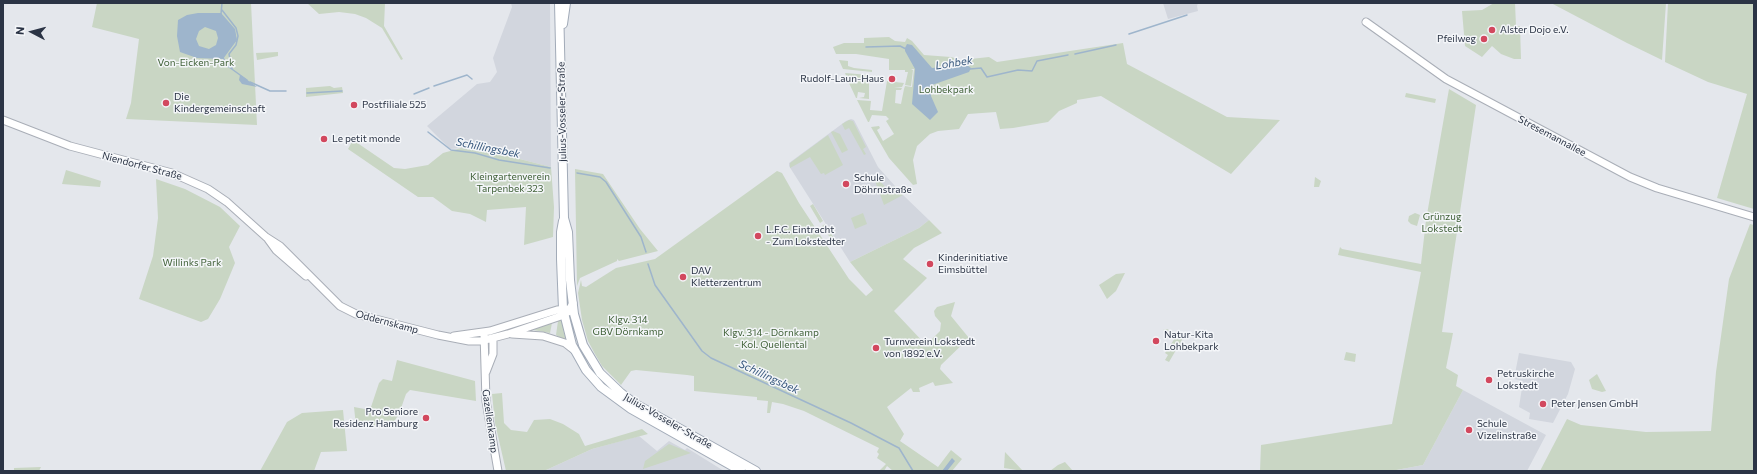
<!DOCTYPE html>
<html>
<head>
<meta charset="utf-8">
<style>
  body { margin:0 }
  #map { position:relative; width:1757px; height:474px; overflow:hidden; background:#e4e7ec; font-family:Commissioner,sans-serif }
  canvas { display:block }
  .frame { position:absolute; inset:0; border:4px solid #2b3445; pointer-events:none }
  .north { position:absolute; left:12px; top:12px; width:40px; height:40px; -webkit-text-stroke:3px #f4f6f9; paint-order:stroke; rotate:276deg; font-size:11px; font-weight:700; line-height:16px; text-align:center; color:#2b3445 }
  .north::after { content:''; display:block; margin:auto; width:14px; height:18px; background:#2b3445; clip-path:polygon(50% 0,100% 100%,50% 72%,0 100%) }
</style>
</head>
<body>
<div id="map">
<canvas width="1757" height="474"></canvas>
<div class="frame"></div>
<div class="north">N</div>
</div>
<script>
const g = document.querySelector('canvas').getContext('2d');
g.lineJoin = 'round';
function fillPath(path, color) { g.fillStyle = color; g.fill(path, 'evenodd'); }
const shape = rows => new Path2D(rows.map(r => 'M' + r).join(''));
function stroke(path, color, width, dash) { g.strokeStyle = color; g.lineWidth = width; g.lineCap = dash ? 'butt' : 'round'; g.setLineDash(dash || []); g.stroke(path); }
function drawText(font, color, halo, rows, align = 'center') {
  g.font = font + ' Commissioner,sans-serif'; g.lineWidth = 3; g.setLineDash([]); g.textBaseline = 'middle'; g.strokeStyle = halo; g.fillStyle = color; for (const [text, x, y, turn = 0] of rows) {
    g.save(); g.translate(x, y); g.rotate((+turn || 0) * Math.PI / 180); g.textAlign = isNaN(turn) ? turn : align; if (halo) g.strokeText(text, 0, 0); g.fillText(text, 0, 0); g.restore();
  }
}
fillPath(shape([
  [511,3,550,3,551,167,500,154,461,148,450,149,427,126,477,84,490,82,497,72,493,58,512,7],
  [1163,3,1198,3,1197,6,1198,11,1168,19],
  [851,119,854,120,878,167,903,195,929,220,919,228,850,262,789,166,789,163,846,121],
  [1519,353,1571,362,1575,369,1568,394,1553,423,1529,419,1530,413,1519,407,1523,381,1514,379],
  [1463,390,1546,435,1527,471,1391,471,1423,465],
  [639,436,657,451,669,441,685,450,687,448,724,471,544,471,592,449]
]), '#d2d6de');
fillPath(shape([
  [97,3,251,3,257,125,126,119,131,103,139,39,92,27],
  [307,3,385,3,384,26,403,59,401,60,382,28,366,18,355,14,339,12,319,14],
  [1494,3,1515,3,1516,26,1520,26,1521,59,1514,59,1501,54,1492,46,1482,57,1465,46,1462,11,1482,10],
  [1551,3,1666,3,1662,60,1627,43],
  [1668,3,1754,3,1754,209,1717,198,1747,94,1708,82,1665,62],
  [889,37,895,41,905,42,907,38,912,41,924,55,951,57,961,60,989,57,997,62,1123,43,1127,64,1227,117,1280,120,1231,174,1101,96,1077,100,1077,103,1059,111,1048,122,1013,128,1000,129,996,112,968,114,959,129,938,131,930,134,917,146,913,160,917,184,913,185,889,158,871,127,879,126,880,128,877,130,883,141,894,134,886,121,889,119,886,116,872,115,869,122,868,122,857,100,871,101,870,110,882,111,887,81,904,83,902,87,894,87,902,88,901,90,896,90,895,103,901,104,904,89,905,86,912,87,914,69,911,69,913,70,911,86,905,85,908,72,905,72,905,70,889,70,889,59,856,54,836,54,833,47,844,43,864,43,864,38],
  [278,52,278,56,257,60,256,53],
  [839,60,848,61,848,66,854,68,872,70,872,72,843,69],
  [845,73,869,75,869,99,859,98,864,97,865,93,858,92,857,98,856,98,849,83,851,81,850,79,848,80],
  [330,86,334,88,342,87,343,93,306,97,306,88],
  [1449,89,1476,105,1442,332,1453,333,1446,368,1458,375,1456,386,1463,390,1423,465,1391,471,1260,471,1261,445,1392,424,1421,272,1338,255,1340,247,1342,249,1421,264,1426,220],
  [1406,93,1436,99,1435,103,1405,97],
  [849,120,853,121,866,147,863,149,866,154,864,155,849,128,845,130,842,124],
  [833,131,840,134,848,150,842,153,831,132],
  [828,135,843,165,825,175,824,173,821,174,810,157,790,168,790,163],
  [353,140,394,168,405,169,428,165,443,153,461,148,500,154,551,167,554,207,553,237,524,245,526,207,487,210,486,222,470,214,452,211,433,197,418,197,348,149],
  [575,169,603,174,640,229,658,251,619,261,617,259,617,261,580,278,577,286],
  [66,170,101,181,100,187,62,184],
  [777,171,782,173,799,203,849,279,866,296,873,290,850,262,919,228,929,220,942,233,914,248,903,259,927,278,894,311,926,345,940,331,941,323,935,316,934,311,937,307,955,302,951,316,969,338,941,365,940,369,953,383,935,386,933,382,919,388,920,392,913,392,911,388,887,407,904,434,900,441,938,467,951,450,962,459,952,471,893,471,887,466,884,471,879,471,886,464,877,458,879,454,877,452,879,448,804,411,783,404,772,402,770,413,767,413,768,401,757,400,757,397,694,391,694,376,687,375,636,370,631,371,621,385,602,366,595,354,588,341,582,320,578,293,581,280,582,286,586,287,616,268,655,259],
  [1315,177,1321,181,1319,187,1314,187],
  [874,178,876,180,878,179,888,190,894,186,903,195,884,205],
  [156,179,185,189,220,207,240,226,229,247,235,263,220,299,208,319,201,322,139,299,153,256,158,218],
  [813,204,823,221,820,223,810,206],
  [863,213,867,224,855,229,851,218],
  [1415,213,1420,215,1417,226,1411,224,1408,221,1409,216],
  [825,224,836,241,833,242,822,226],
  [1750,224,1754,225,1754,471,1540,471,1567,419,1581,425,1646,432,1711,431,1716,372,1729,279],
  [1125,273,1116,291,1107,299,1099,285,1116,274],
  [562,319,564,333,567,342,556,335,558,321],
  [552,323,550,333,533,330,532,329],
  [1167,329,1183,338,1169,362,1165,360,1168,355,1165,353,1175,338,1163,330],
  [1346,352,1356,354,1355,362,1344,360],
  [397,360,475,381,476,401,410,390,406,394,399,414,393,423,389,425,356,426,354,407,370,410,379,383,383,379,392,381],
  [1597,374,1606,391,1602,392,1592,389,1589,380],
  [502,393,504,423,511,430,527,432,534,420,550,419,563,424,579,434,585,446,642,429,648,434,592,449,544,471,506,471,495,423,492,394],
  [343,410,347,451,321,452,314,471,260,471,287,422,302,413],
  [669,444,691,453,643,469,645,461],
  [1005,452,1023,471,1004,468],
  [1065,462,1073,471,1050,471,1058,465],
  [41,467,39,471,14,471,14,468]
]), '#c9d6c4');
fillPath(shape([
  [198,13,221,13,235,29,237,40,223,59,197,58,180,52,177,36,178,20,187,15],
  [205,27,216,31,218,38,216,45,209,49,199,46,196,39,199,31],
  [907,44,912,45,932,68,967,65,971,68,969,72,932,85,931,96,938,112,930,120,912,104,915,69,905,51,905,48],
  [240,75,246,79,257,87,242,84,239,80],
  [952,458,955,461,947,471,942,471]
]), '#9eb5cc');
stroke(shape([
  [222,10,236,28,238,36,236,45,229,54,232,69],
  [221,14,222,3],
  [1129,34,1187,15],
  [866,47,900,46,906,49],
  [1075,54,1116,45],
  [223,58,229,67,247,80],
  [970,69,981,68,987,77,1018,70,1032,71,1037,61,1068,55],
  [250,82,270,91,286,91],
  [434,86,467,75,472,79],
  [307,93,342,91],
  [414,94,429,88],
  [428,132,451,150,475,153,499,160,550,168],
  [577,173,600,177,606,182,641,237,646,252],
  [648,264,655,285,702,351,711,358,851,423,895,446,899,448,913,471]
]), '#9eb5cc', 1.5);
const secondary = shape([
  [1366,22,1446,79,1630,177,1657,188,1754,217],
  [3,120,70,146,172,173,208,189,227,202,266,237,280,246,340,306,356,314,438,335,469,341,481,341,508,334,561,316,568,312,573,303],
  [268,239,276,250,306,276],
  [484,333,486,401,498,471],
  [512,334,543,336,565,343,574,350],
  [454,336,490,331,557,310,568,309],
  [486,372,493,354,493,338]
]);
const primary = shape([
  [559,3,564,218,568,232,570,280,574,314,583,345,600,373,621,393,634,403,756,471],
  [563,24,566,3],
  [563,221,561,232,561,259,563,309,572,345,586,370,601,387,631,409,741,471]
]);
stroke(secondary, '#a9aeb7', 9);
stroke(primary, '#a2abb8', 10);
stroke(secondary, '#fff', 7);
stroke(primary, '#fff', 8);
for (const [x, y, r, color] of [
  [1492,30,4,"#d2485e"],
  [1484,39,4,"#d2485e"],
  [892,79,4,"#d2485e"],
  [166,103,4,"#d2485e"],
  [354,105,4,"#d2485e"],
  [324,139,4,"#d2485e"],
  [846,184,4,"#d2485e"],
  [758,236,4,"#d2485e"],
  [930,264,4,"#d2485e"],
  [683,277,4,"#d2485e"],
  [1156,341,4,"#d2485e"],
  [876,348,4,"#d2485e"],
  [1489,380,4,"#d2485e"],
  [1543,404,4,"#d2485e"],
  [426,418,4,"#d2485e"],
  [1469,430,4,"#d2485e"]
]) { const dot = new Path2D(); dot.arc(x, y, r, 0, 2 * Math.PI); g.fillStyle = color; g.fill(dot); stroke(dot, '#f4f6f9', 1.5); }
drawText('10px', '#2b3445', '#f4f6f9', [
  ["Alster Dojo e.V.",1500,30],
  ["Pfeilweg",1476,39,"right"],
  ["Rudolf-Laun-Haus",884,79,"right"],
  ["Die",174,97],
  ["Kindergemeinschaft",174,109],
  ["Postfiliale 525",362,105],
  ["Le petit monde",332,139],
  ["Schule",854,178],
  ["Döhrnstraße",854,190],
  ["L.F.C. Eintracht",766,230],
  ["- Zum Lokstedter",766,242],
  ["Kinderinitiative",938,258],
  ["Eimsbüttel",938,270],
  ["DAV",691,271],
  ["Kletterzentrum",691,283],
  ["Natur-Kita",1164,335],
  ["Lohbekpark",1164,347],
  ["Turnverein Lokstedt",884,342],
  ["von 1892 e.V.",884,354],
  ["Petruskirche",1497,374],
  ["Lokstedt",1497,386],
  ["Peter Jensen GmbH",1551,404],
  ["Pro Seniore",418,412,"right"],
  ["Residenz Hamburg",418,424,"right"],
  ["Schule",1477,424],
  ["Vizelinstraße",1477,436]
], 'left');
drawText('10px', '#406138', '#f4f6f9', [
  ["Von-Eicken-Park",196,63],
  ["Lohbekpark",946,90],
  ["Kleingartenverein",510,177],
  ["Tarpenbek 323",510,189],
  ["Grünzug",1442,217],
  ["Lokstedt",1442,229],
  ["Willinks Park",192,263],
  ["Klgv. 314",628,320],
  ["GBV Dörnkamp",628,332],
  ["Klgv. 314 - Dörnkamp",771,333],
  ["- Kol. Quellental",771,345]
]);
drawText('10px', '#2b3445', '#f4f6f9', [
  ["Julius-Vosseler-Straße",562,112,-91],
  ["Stresemannallee",1552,136,28],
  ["Niendorfer Straße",142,166,15],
  ["Oddernskamp",387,322,15],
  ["Gazellenkamp",490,421,82],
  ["Julius-Vosseler-Straße",668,421,30]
]);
drawText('italic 11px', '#33547a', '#f4f6f9', [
  ["Lohbek",954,63,-9],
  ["Schillingsbek",488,148,11],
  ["Schillingsbek",769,377,25]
]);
</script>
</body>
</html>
